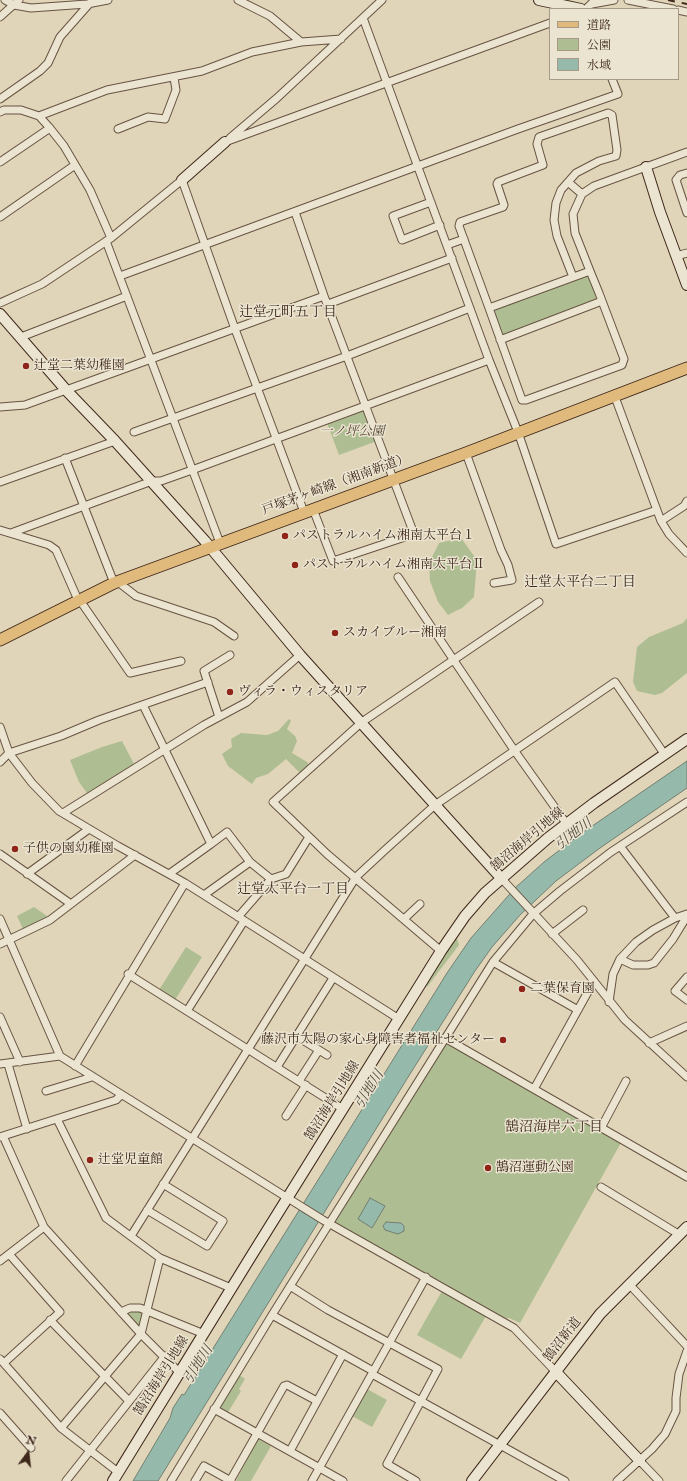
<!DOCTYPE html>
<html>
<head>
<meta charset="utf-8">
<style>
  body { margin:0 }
  #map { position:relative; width:687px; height:1481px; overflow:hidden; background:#e0d5b8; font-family:"IM FELL Double Pica","Noto Serif JP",serif }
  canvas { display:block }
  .legend { position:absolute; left:549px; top:8px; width:130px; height:72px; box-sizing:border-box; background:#ebe4d1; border:1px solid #a69988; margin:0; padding:5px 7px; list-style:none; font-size:12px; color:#3f281b }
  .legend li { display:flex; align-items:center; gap:8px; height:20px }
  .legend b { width:20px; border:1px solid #a69988 }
  .north { position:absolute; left:8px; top:1433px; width:40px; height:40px; -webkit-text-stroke:3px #ebe4d1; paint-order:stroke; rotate:15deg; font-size:11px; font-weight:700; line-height:16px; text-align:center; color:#3f281b }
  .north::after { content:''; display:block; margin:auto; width:14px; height:18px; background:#3f281b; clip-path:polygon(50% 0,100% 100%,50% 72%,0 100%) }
</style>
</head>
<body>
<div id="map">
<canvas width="687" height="1481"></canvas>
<ul class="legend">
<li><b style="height:5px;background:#e0ba7c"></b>道路</li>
<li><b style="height:11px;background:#aebe92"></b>公園</li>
<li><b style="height:11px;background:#95b9aa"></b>水域</li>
</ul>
<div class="north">N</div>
</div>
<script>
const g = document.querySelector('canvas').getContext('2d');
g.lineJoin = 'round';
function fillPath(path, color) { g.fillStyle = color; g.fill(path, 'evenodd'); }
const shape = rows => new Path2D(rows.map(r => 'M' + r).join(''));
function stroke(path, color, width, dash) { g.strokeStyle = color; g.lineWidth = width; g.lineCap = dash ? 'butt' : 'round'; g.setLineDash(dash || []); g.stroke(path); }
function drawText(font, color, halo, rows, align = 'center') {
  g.font = font + ' "IM FELL Double Pica","Noto Serif JP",serif'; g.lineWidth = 3; g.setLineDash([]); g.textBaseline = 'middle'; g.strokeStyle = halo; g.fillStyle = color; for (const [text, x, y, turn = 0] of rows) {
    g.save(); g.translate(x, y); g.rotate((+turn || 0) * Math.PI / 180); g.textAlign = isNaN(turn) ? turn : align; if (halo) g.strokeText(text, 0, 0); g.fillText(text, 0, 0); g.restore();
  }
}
fillPath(shape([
  [590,271,602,301,500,340,489,308],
  [365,409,377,441,339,455,327,423],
  [461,538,477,560,474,597,462,608,448,615,438,602,430,581,429,563,439,543],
  [687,618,687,673,662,693,655,695,637,691,633,682,637,647,649,637,683,623],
  [289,719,291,721,287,729,295,736,297,741,292,753,307,762,309,765,300,773,286,759,268,774,256,778,252,784,228,766,222,754,232,747,231,739,241,733,267,735,278,731],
  [122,741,134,764,87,793,79,782,70,760,102,747],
  [34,907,50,918,23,929,17,916],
  [455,931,459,945,427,987,423,980],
  [186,947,202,957,175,1000,159,990],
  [445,1043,448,1043,622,1141,520,1323,509,1318,505,1319,335,1222],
  [442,1291,486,1316,461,1359,417,1335],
  [145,1310,138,1327,123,1311],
  [238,1374,245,1379,239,1389,241,1391,227,1414,217,1409],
  [367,1389,387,1400,372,1427,352,1416],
  [258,1439,271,1446,251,1481,236,1481]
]), '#aebe92');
const water = shape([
  [687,761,687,788,600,848,556,881,520,915,492,947,475,971,410,1074,158,1481,133,1481,170,1418,173,1408,182,1394,184,1395,447,973,471,938,515,888,544,862,582,833,687,761],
  [370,1198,385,1206,372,1228,358,1219,370,1198],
  [386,1222,401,1223,404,1226,404,1231,398,1234,385,1230,383,1226,386,1222]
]);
fillPath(water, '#95b9aa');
stroke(water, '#737f71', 1);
const street = shape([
  [5,0,14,5,31,8,87,4,108,0],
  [238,0,270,16,301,42],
  [628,0,673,9],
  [592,4,614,0],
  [586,9,595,0],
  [678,10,687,12],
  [0,17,19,0],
  [363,18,489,360,518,432,556,544,657,510],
  [0,99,40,71,48,63,60,37,90,3],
  [0,112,4,110,21,110,39,116,49,127,64,146,90,190,111,238],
  [39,116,107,90,202,71,252,52,301,42,341,39],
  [118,129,148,117,165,119,176,90,174,78],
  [230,138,277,98,382,0],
  [225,142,550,23],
  [0,162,50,128],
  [687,173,680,175,676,180,687,213],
  [568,182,582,194],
  [431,202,393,216,402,240,440,225],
  [295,212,324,296,414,534,333,561,313,509],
  [0,217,75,165],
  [106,241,220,543],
  [447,245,464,239],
  [676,256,687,253],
  [590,271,489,308,522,400,526,400,622,365,624,359,599,293,590,271,575,233,573,214,582,194,594,186,687,152],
  [120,276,518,129,618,94,612,79],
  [0,303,42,284,111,238,182,180,235,329,304,512],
  [328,304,452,258],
  [489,308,459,226,460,222,503,207,504,205,497,184,498,182,543,165,537,144,539,137,608,113,612,115,617,150,616,156,599,161,576,173,561,190,556,203,554,220,557,236,573,277],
  [21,337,127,296],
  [500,340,602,301],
  [615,397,661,521,669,534,687,553],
  [0,407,25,405,324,296],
  [134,432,347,356,470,308],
  [466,453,501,550,508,565,512,580,494,583],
  [65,458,114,583],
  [0,482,115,441],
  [661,521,684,506,687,501],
  [0,530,49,545,56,550,78,600],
  [11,533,152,481,161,481,192,470,489,360],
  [398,577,514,750,566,823],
  [118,582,136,596,214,622,234,636],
  [79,599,130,673,181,661],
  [143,705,211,844,169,874],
  [219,717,204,671,230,655],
  [0,727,9,753,32,783,59,811,118,846,185,883,399,1019],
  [0,762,9,753,61,736,99,720,208,682],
  [63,813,204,725,247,702,300,655],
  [211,844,227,832,250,862,271,879],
  [620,846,675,918],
  [0,854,71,904],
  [27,874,89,829],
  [501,878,577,960,625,1020,687,1077],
  [204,895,250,862],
  [238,917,271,879,286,874,309,837],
  [0,919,60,1056,323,1220,514,1328,555,1371],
  [404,919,420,904],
  [552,934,583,910],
  [0,944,50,920,135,855],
  [441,951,327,854,273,802,362,722,539,602],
  [620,959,633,965,648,965,654,963,673,939,687,916],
  [493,962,578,1010],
  [128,974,343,1109],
  [687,977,675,991,687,1000],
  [609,1002,613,974,620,959,636,942,653,930,675,918,687,914],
  [187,1011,244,921],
  [0,1017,20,1062],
  [296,1036,327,1055],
  [445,1038,687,1177],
  [649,1043,687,1026],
  [0,1064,60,1056],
  [8,1064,27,1129],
  [75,1066,185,883],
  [277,1067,333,978],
  [299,1081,319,1050],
  [534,1089,594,981],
  [46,1091,92,1077],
  [286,1116,306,1085],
  [57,1119,106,1218,160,1258,231,1288],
  [601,1128,626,1081],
  [3,1136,44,1227,141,1334,180,1373],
  [0,1137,116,1100,121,1095],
  [601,1187,680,1235],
  [147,1210,207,1246,223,1221,163,1184],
  [131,1236,356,877,385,850,435,805,615,682,665,755],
  [0,1261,44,1227],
  [629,1284,687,1346],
  [290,1286,328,1310,438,1369,387,1464,416,1481],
  [121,1312,130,1308,140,1308,204,1334],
  [272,1315,373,1371],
  [50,1320,128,1400],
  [0,1359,61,1428,118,1472],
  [4,1363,60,1312,9,1254],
  [372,1374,565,1481],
  [214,1409,343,1481],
  [0,1413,31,1448],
  [61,1428,141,1334,160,1258],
  [290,1451,343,1354],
  [640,1461,659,1481],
  [66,1481,165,1356],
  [171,1481,272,1315,493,962,533,914,560,891,611,852,687,802],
  [195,1481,204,1466,231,1481],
  [230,1481,284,1386,287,1385,317,1401],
  [312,1481,426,1277],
  [617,1481,652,1449,665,1434,676,1411,676,1398,679,1374,687,1351]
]);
const secondary = shape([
  [539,0,581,9],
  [646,167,660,212,687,285],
  [182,180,225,142],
  [0,314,66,390,115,441,205,541,300,655,501,878],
  [555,1371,640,1461],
  [113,1481,250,1258,441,951,465,916,485,893,548,838,594,803,687,739],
  [472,1481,600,1314,687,1227]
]);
const primary = shape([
  [0,640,114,583,466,453,687,368]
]);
stroke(street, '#675342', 9);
stroke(secondary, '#3f281b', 12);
stroke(primary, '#3f281b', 13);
stroke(street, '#ebe4d1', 7);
stroke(secondary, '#ebe4d1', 10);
stroke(primary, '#e0ba7c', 11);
stroke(shape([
  [668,0,687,4]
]), '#3f281b', 2, [7, 7]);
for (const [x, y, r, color] of [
  [26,366,4,"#8f2418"],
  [285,536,4,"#8f2418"],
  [295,565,4,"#8f2418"],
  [335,633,4,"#8f2418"],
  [230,692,4,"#8f2418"],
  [15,849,4,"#8f2418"],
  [522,989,4,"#8f2418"],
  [503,1040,4,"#8f2418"],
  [90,1160,4,"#8f2418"],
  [488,1168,4,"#8f2418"]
]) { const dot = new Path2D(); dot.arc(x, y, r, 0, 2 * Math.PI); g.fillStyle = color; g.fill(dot); stroke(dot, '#ebe4d1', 1.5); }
drawText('13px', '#3f281b', '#ebe4d1', [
  ["辻堂二葉幼稚園",34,366],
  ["パストラルハイム湘南太平台１",293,536],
  ["パストラルハイム湘南太平台Ⅱ",303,565],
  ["スカイブルー湘南",343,633],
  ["ヴィラ・ウィスタリア",238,692],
  ["子供の園幼稚園",23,849],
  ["二葉保育園",530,989],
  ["藤沢市太陽の家心身障害者福祉センター",495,1040,"right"],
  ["辻堂児童館",98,1160],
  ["鵠沼運動公園",496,1168]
], 'left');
drawText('italic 13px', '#554633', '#ebe4d1', [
  ["一ノ坪公園",352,432]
]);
drawText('13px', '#3f281b', '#ebe4d1', [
  ["戸塚茅ヶ崎線（湘南新道）",336,485,-20],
  ["鵠沼海岸引地線",528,840,-40],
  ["鵠沼海岸引地線",333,1101,-58],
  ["鵠沼新道",563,1340,-52],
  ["鵠沼海岸引地線",162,1376,-58]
]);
drawText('14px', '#3f281b', '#ebe4d1', [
  ["辻堂元町五丁目",288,313],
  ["辻堂太平台二丁目",580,583],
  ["辻堂太平台一丁目",293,890],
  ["鵠沼海岸六丁目",554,1128]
]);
drawText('italic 14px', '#544c3f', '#ebe4d1', [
  ["引地川",574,835,-37],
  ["引地川",370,1090,-58],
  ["引地川",199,1365,-58]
]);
</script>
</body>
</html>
